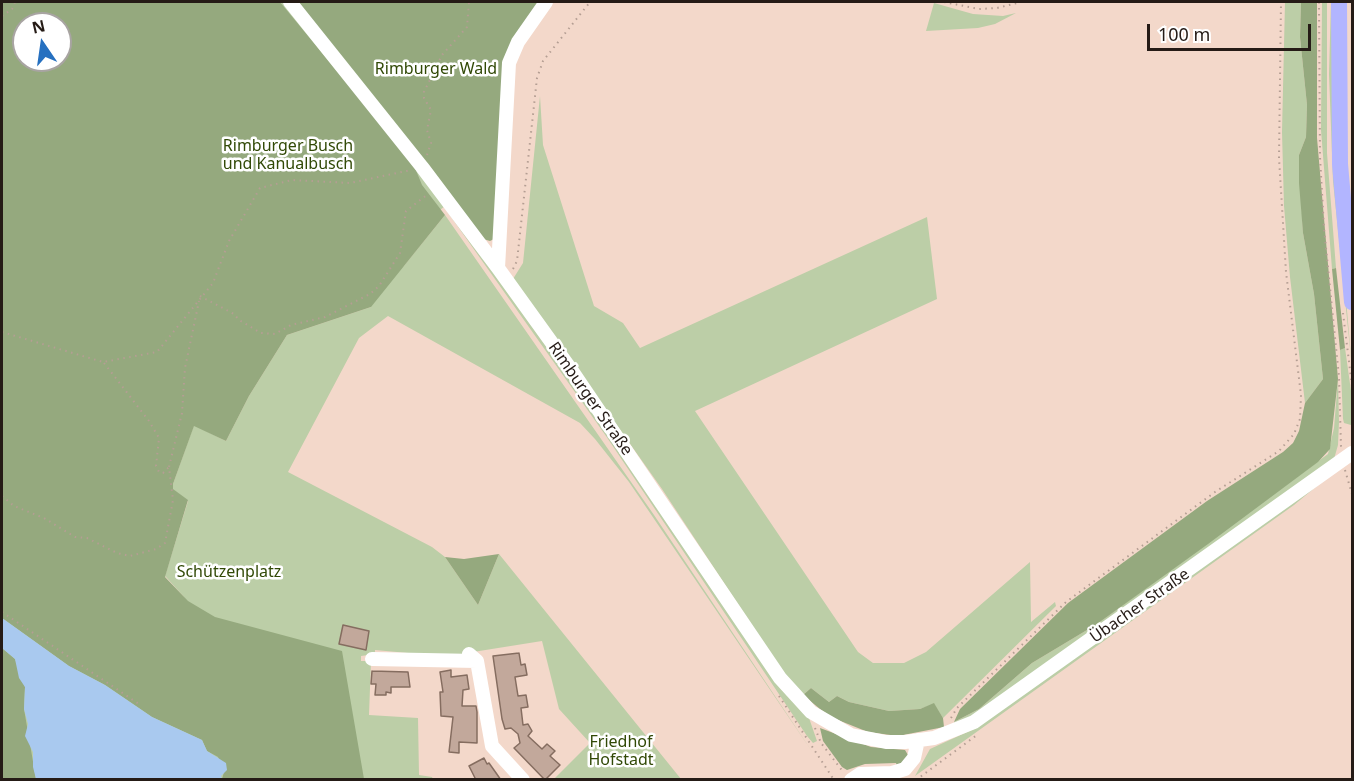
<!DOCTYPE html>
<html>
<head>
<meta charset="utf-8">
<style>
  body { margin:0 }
  #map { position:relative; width:1354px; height:781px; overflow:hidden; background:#f3d8ca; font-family:"Noto Sans",sans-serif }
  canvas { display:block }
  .frame { position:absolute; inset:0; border:3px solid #251b16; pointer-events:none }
  .north { position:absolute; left:12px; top:12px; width:60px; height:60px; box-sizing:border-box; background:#fff; border:2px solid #a8a4a2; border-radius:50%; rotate:347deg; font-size:16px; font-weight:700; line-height:24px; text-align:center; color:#251b16 }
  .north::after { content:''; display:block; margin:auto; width:21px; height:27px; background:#2670c0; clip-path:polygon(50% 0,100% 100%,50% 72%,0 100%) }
  .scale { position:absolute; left:1147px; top:24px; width:164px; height:27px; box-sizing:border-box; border:3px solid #251b16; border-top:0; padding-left:8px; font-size:18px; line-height:21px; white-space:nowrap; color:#251b16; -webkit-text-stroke:4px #fff; paint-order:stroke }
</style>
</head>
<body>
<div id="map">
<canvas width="1354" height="781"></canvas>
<div class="frame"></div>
<div class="north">N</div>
<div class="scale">100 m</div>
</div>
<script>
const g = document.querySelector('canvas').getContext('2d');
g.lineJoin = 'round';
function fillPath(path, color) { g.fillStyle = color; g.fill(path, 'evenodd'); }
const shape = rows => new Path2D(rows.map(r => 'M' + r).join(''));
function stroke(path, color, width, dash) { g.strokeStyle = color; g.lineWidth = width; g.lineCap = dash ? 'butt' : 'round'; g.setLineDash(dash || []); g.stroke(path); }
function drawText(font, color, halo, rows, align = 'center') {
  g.font = font + ' "Noto Sans",sans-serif'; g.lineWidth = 5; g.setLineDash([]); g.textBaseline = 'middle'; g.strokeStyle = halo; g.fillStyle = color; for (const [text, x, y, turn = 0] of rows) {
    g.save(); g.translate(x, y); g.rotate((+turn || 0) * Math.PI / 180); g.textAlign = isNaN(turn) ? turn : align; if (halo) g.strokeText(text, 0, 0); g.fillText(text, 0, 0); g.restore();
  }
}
fillPath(shape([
  [2,2,530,2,498,50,481,225,451,210,538,332,781,689,809,718,817,741,813,743,807,736,606,436,444,207,431,216,403,267,445,215,654,515,813,753,629,482,595,439,580,423,388,316,359,338,288,472,432,547,445,557,478,605,499,554,681,779,555,778,590,743,559,709,542,641,473,652,463,658,375,650,375,654,361,656,361,661,371,661,369,715,418,718,419,775,432,777,433,779,2,780],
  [24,24,60,24,60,60,24,60],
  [208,287,371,307,287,335,249,396,226,441,194,425,173,484,172,489,188,501,165,576,185,598,115,548],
  [1285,2,1301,2,1300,37,1307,105,1306,137,1299,155,1303,233,1314,294,1323,379,1305,403,1290,277,1284,206,1282,132],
  [1322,2,1327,2,1327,153,1336,268,1332,269,1321,130],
  [1331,2,1334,2,1342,253,1352,368,1333,181,1329,74],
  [934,3,973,14,1003,16,1016,13,995,24,978,28,926,31],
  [540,96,543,145,594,306,623,323,640,348,927,217,937,299,695,411,858,652,873,663,904,663,926,652,1030,562,1031,622,1055,602,1056,606,943,718,934,704,920,709,889,711,849,702,837,696,829,702,811,688,803,695,784,674,662,489,513,279,523,263],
  [1345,348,1352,398,1351,425,1344,423,1343,419,1340,350],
  [1338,379,1339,422,1338,445,1334,459,978,713,955,724,954,722,979,709,1032,663,1097,624,1328,454,1334,428],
  [1323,481,1294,505,915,776,930,749,976,728]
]), '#bccea7');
fillPath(shape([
  [2,2,280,2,413,163,422,185,445,215,371,307,287,335,249,396,226,441,194,426,173,484,173,489,188,500,165,577,188,601,215,617,342,651,364,779,222,779,224,772,218,757,207,751,202,740,152,717,105,685,69,666,2,618],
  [24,24,60,24,60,60,24,60],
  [296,2,540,2,516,37,494,239,490,241,483,239],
  [1301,2,1317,2,1317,138,1338,379,1330,449,1318,462,1208,544,1097,624,1032,663,979,709,954,722,960,709,1068,603,1207,501,1283,452,1293,443,1299,431,1305,403,1323,379,1314,294,1303,233,1299,183,1299,155,1306,137,1307,105,1300,37],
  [1336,268,1345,348,1340,350,1332,269],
  [499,554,478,605,445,557,464,559],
  [2,648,15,659,25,687,24,709,36,779,2,779],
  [811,688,829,702,837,696,849,702,889,711,920,709,934,703,943,718,944,727,898,736,868,732,833,718,820,709,803,695],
  [820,728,871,747,905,750,908,755,906,760,897,766,896,763,865,764,847,770,842,767,823,741]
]), '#95a97e');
fillPath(shape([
  [2,618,69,666,105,685,152,717,202,740,207,751,226,763,227,770,221,776,222,779,36,779,33,767,33,752,25,736,28,724,24,709,25,687,19,678,15,659,2,648]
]), '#a9c9ef');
const building = shape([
  [343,625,369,631,366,650,339,644,343,625],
  [519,653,521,665,525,664,527,675,515,677,518,696,526,695,528,707,521,708,523,725,528,724,532,731,528,736,542,749,547,744,555,751,550,756,560,765,545,780,514,748,520,743,518,734,511,728,505,729,502,719,493,656,519,653],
  [451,670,451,677,467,675,469,689,463,690,462,706,476,706,477,712,477,743,459,742,459,753,449,752,453,717,441,716,440,692,443,692,440,672,451,670],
  [372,671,408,672,410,687,391,687,391,693,386,692,386,695,375,695,376,684,371,684,372,671],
  [484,758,487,764,489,763,501,780,476,780,469,766,484,758]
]);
fillPath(building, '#c2a89b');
stroke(building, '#856d60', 1.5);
stroke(shape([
  [944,2,979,9,997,8,1021,2],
  [1319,2,1320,157,1324,228,1339,377,1341,447],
  [2,16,12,9,15,2],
  [427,155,431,143,427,130,431,110,424,98,424,92,442,55,467,27,469,2],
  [513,269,517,261,537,78,543,61,590,2],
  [200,296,234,314,239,320,261,333,275,334,291,325,325,317,370,294,379,286,400,253,406,211,428,194],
  [1343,313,1352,386],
  [2,332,103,362,157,352,213,283,229,241,260,188,292,180,350,183,411,170],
  [104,363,149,421,159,438,156,466,159,472,163,473,169,467],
  [1345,470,1352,494],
  [2,496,14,506,44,518,75,537,87,538,117,553,130,556,156,549,165,543,173,500,169,467,182,413,185,368,199,301],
  [2,612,139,704],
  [779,696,834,780],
  [951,718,957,708,1066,602,1215,492,1279,451,1294,434,1300,419,1301,395,1286,272,1279,158,1281,2],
  [815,728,821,743,844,773],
  [916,780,977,735]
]), '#b49e93', 2, [1.5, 4.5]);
stroke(shape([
  [290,2,422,167,498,268,570,368,780,678,811,712,851,735,886,742,905,742,934,738,974,722,1352,453],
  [498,268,509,63,518,42,546,2],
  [469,654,477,661,492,746,523,780],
  [372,659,477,661],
  [851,780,860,774,892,773,905,769,914,758,918,740]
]), '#fff', 14);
stroke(shape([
  [1339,2,1340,164,1352,302]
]), '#b2b5ff', 16);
drawText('16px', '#314906', '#fff', [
  ["Rimburger Wald",436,69],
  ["Rimburger Busch",288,146],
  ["und Kanualbusch",288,164],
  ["Schützenplatz",229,572],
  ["Friedhof",621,742],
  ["Hofstadt",621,760]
]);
drawText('16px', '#251b16', '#fff', [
  ["Rimburger Straße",590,399,55],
  ["Übacher Straße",1140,606,-35]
]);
</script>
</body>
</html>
